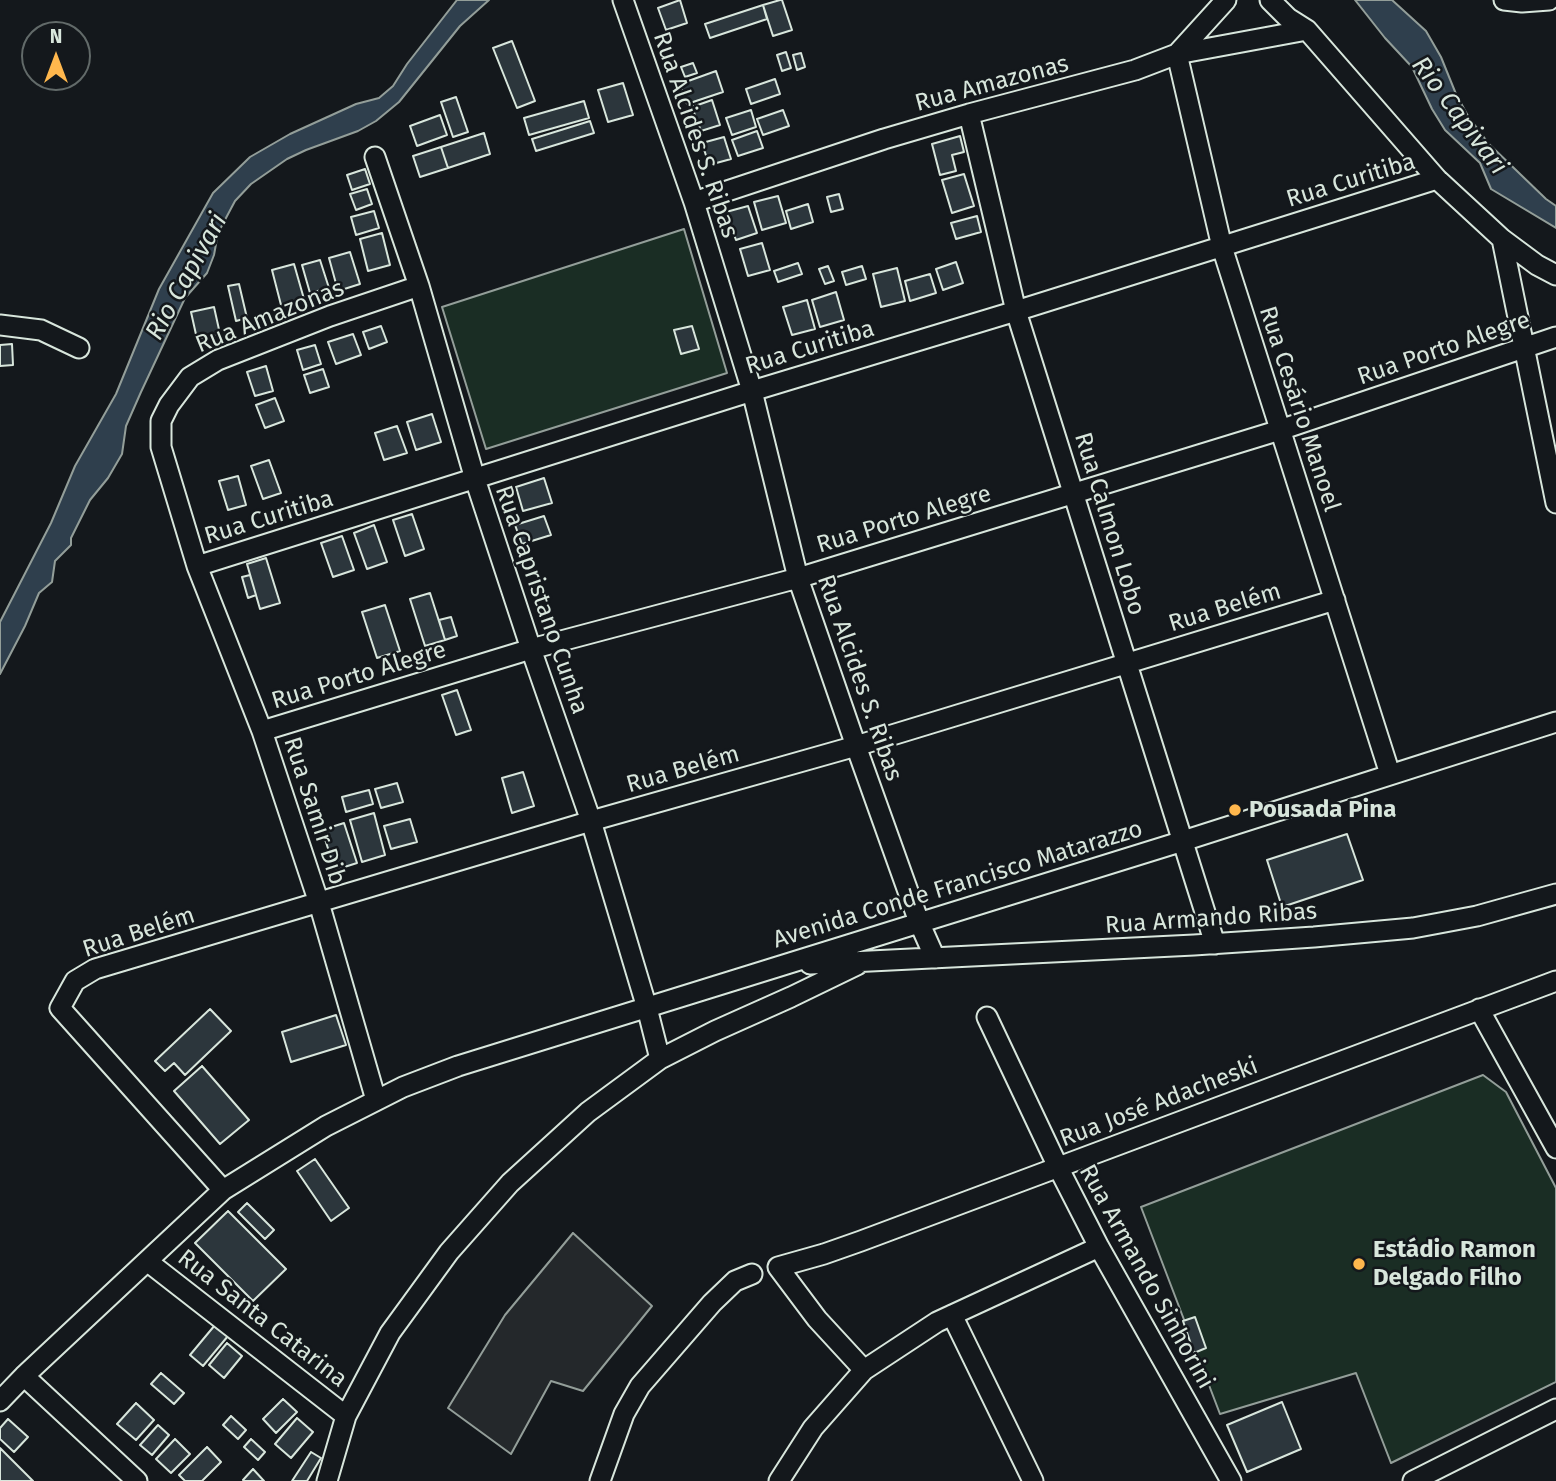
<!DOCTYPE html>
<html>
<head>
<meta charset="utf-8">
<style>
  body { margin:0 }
  #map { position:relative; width:1556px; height:1481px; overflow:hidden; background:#14181c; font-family:"Fira Sans",sans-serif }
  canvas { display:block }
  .north { position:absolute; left:21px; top:21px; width:70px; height:70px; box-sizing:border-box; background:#14181c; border:2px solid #626a69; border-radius:50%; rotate:0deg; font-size:19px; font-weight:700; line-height:28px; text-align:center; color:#d8e6dc }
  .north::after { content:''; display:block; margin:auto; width:24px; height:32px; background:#ffb74d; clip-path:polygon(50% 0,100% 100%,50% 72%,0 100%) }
</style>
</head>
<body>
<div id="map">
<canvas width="1556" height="1481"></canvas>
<div class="north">N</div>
</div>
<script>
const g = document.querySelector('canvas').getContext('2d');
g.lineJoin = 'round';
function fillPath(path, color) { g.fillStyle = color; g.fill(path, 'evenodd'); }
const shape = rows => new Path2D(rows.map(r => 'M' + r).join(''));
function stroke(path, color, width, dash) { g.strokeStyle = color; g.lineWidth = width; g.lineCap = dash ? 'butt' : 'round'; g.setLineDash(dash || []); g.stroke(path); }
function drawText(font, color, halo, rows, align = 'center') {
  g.font = font + ' "Fira Sans",sans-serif'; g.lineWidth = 5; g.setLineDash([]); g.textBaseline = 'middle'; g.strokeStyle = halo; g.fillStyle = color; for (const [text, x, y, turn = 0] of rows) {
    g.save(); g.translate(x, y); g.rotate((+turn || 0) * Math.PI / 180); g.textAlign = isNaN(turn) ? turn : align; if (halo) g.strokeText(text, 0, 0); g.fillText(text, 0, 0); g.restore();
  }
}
const green = shape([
  [684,229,727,373,486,449,442,307,684,229],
  [1483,1075,1506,1092,1556,1188,1556,1382,1391,1463,1356,1373,1220,1414,1141,1207,1483,1075]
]);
fillPath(green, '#1a2d24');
stroke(green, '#939e99', 2);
const parking = shape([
  [573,1233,652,1306,583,1391,551,1381,511,1454,448,1408,505,1315,573,1233]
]);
fillPath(parking, '#24282b');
stroke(parking, '#939e99', 2);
const water = shape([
  [457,0,489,0,460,26,399,102,376,121,358,131,306,150,287,159,251,184,235,201,218,233,214,255,207,273,185,298,141,392,126,426,122,454,108,478,90,500,71,538,71,545,55,561,52,582,39,593,25,626,0,674,0,622,51,523,75,466,116,394,159,289,213,193,250,157,290,134,356,104,379,98,393,86,407,64,457,0],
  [1355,0,1392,0,1426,31,1441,57,1456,94,1468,116,1489,144,1546,199,1556,206,1556,228,1491,189,1480,163,1445,130,1432,109,1412,67,1385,38,1355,0]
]);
fillPath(water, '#2f3f4d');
stroke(water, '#939e99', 2);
const building = shape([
  [680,0,687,23,666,30,658,8,680,0],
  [780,0,782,0,792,30,773,36,763,5,780,0],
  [763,5,767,19,710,38,705,24,763,5],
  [512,41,535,101,517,108,493,48,512,41],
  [786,52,791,68,782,71,777,55,786,52],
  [801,53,805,67,797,70,793,55,801,53],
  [693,63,697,73,685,77,681,67,693,63],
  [716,71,723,92,687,104,680,84,716,71],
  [775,79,780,94,751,104,746,89,775,79],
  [623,83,633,115,608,122,598,90,623,83],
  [456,97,468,132,453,137,441,102,456,97],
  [712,100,720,125,701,131,692,107,712,100],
  [584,101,589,118,529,135,524,118,584,101],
  [751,110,756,127,732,135,726,118,751,110],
  [783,110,789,126,763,135,757,119,783,110],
  [440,115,447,135,417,146,410,126,440,115],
  [590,121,594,133,536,151,532,139,590,121],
  [757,131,763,148,738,156,732,140,757,131],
  [484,133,490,154,448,168,441,147,484,133],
  [960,136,964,152,952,155,956,171,940,175,932,144,960,136],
  [724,137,731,159,709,165,702,143,724,137],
  [441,147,448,168,420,177,413,156,441,147],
  [365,169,370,184,352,190,347,175,365,169],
  [964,174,974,206,952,213,942,180,964,174],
  [367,189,372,204,356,210,350,194,367,189],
  [839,194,843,209,831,212,827,197,839,194],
  [778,196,786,223,762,230,754,202,778,196],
  [808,204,813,222,791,229,786,211,808,204],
  [748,206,757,233,736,240,726,212,748,206],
  [374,211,379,228,356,235,351,217,374,211],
  [977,216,981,232,956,239,951,223,977,216],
  [382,233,390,265,368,271,360,239,382,233],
  [762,243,770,270,748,276,740,249,762,243],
  [350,252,360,284,338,291,329,258,350,252],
  [320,260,329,288,310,293,302,265,320,260],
  [956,262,963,283,943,290,936,269,956,262],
  [798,263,802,274,778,282,774,271,798,263],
  [294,264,304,299,281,305,272,270,294,264],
  [828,266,834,281,825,284,819,269,828,266],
  [862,266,866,279,846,285,842,272,862,266],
  [897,268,905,301,881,307,873,274,897,268],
  [930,274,936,293,910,301,905,281,930,274],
  [239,284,247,318,236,321,228,286,239,284],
  [836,292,844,320,820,327,812,300,836,292],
  [807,300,815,329,792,335,783,307,807,300],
  [214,307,220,334,197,339,191,312,214,307],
  [381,326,387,342,369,349,363,332,381,326],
  [692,326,699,349,681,354,674,330,692,326],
  [353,334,361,355,336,364,328,342,353,334],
  [12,344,13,365,0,366,0,345,12,344],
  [315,345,321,364,303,370,297,350,315,345],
  [266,366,273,391,255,396,247,372,266,366],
  [323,369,329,387,310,393,304,375,323,369],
  [275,398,284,421,265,428,256,405,275,398],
  [432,414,441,442,416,450,407,422,432,414],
  [397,426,407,453,384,460,375,433,397,426],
  [269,460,281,493,263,499,251,466,269,460],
  [238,476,246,505,228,510,219,481,238,476],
  [544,478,552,503,523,511,516,487,544,478],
  [412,514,424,549,405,556,393,520,412,514],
  [544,516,551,535,522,544,515,525,544,516],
  [374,525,387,562,367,569,354,533,374,525],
  [342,536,354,570,333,577,321,543,342,536],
  [266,558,280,603,260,609,247,564,266,558],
  [250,575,256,595,248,598,242,577,250,575],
  [430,593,445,640,425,646,410,599,430,593],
  [385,605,400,651,377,658,362,612,385,605],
  [451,617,457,636,445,640,439,620,451,617],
  [457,690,471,730,456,735,442,695,457,690],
  [523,772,534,806,512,813,502,778,523,772],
  [397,783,403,802,381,808,375,789,397,783],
  [369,790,373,804,346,812,342,797,369,790],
  [374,813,385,855,362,862,350,820,374,813],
  [410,819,417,842,391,849,384,826,410,819],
  [344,823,357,863,335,870,322,830,344,823],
  [1347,834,1363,880,1282,907,1267,860,1347,834],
  [210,1009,231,1031,185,1075,174,1063,165,1071,155,1061,210,1009],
  [336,1015,346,1045,291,1062,282,1032,336,1015],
  [202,1066,249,1120,220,1144,174,1091,202,1066],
  [315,1159,349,1208,331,1221,297,1171,315,1159],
  [247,1203,274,1230,265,1239,238,1212,247,1203],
  [228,1211,286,1269,253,1301,195,1243,228,1211],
  [1195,1317,1206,1348,1194,1353,1183,1321,1195,1317],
  [215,1325,228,1336,203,1366,190,1355,215,1325],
  [227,1343,242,1356,224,1378,209,1365,227,1343],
  [161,1373,184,1393,174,1404,151,1384,161,1373],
  [283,1399,297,1412,276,1433,263,1419,283,1399],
  [1282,1402,1301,1449,1247,1472,1227,1425,1282,1402],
  [136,1403,154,1420,136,1440,117,1424,136,1403],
  [231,1416,246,1430,238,1439,223,1425,231,1416],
  [297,1418,313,1432,291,1458,275,1444,297,1418],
  [8,1419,28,1437,14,1452,0,1439,0,1428,8,1419],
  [158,1425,169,1435,152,1455,140,1445,158,1425],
  [175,1439,190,1454,171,1473,156,1459,175,1439],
  [251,1439,265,1452,258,1460,244,1447,251,1439],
  [207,1447,221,1462,202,1481,185,1481,179,1475,207,1447],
  [0,1448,33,1481,0,1481,0,1448],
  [311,1452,321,1458,307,1481,292,1481,311,1452],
  [253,1469,264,1481,244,1481,243,1480,253,1469]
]);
fillPath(building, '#2c363c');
stroke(building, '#d8e6dc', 2);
const minor = shape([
  [623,0,694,202,752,391,798,578,856,746,919,922,935,958],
  [1226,0,1177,54,1222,247,1390,774],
  [1270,0,1288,18,1307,30,1437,179,1502,239,1537,265,1556,275],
  [1504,0,1522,2,1549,0],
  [969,114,1016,311,1215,944],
  [375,157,419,286,475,479,531,649,591,821,647,1008,660,1059],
  [694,202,884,139,969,114,1135,70,1177,54,1307,30],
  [1502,239,1556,503],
  [0,325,41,330,79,348],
  [197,566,752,391,1016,311,1437,179],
  [262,731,531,649,798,578,1280,430,1556,337],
  [810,964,1194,945,1314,937,1413,928,1477,916,1556,894],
  [1479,1009,1556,1148],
  [987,1017,1058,1167,1099,1247,1231,1481],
  [376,1100,319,903,262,731,197,566,161,447,161,421,169,405,190,377,218,360,330,316,419,286],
  [223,1190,60,1008,75,981,95,969,591,821,856,746,1335,600],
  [147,1261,346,1416],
  [952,1315,1033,1481],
  [864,1370,817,1319,778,1267,824,1254,861,1241,1556,981],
  [24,1376,137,1481],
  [0,1401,24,1376,223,1190,326,1126,403,1087,458,1066,1183,841,1556,722],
  [327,1481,346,1416,390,1333,449,1252,510,1183,588,1112,660,1059,715,1031,791,997,857,965],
  [600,1481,624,1414,640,1386,712,1303,735,1281,752,1274],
  [779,1481,813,1428,864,1370,937,1322,1099,1247],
  [1413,1481,1556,1409]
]);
stroke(minor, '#d8e6dc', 23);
stroke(minor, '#14181c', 19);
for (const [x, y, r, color] of [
  [1235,810,7,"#ffb74d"],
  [1359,1264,7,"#ffb74d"]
]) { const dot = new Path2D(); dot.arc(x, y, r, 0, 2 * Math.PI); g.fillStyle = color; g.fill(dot); stroke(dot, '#14181c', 2.5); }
drawText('24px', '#d8e6dc', '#14181c', [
  ["Rua Amazonas",992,84,-15],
  ["Rua Alcides S. Ribas",695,135,71],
  ["Rua Curitiba",1351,181,-17],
  ["Rua Amazonas",270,317,-22],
  ["Rua Curitiba",810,348,-17],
  ["Rua Porto Alegre",1444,349,-19],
  ["Rua Cesário Manoel",1299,409,72],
  ["Rua Curitiba",269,518,-17],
  ["Rua Porto Alegre",904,520,-17],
  ["Rua Calmon Lobo",1109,524,73],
  ["Rua Capristano Cunha",541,600,71],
  ["Rua Belém",1225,608,-17],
  ["Rua Porto Alegre",359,676,-17],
  ["Rua Alcides S. Ribas",859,678,71],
  ["Rua Belém",683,770,-16],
  ["Rua Samir Dib",314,811,72],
  ["Avenida Conde Francisco Matarazzo",958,885,-17],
  ["Rua Armando Ribas",1211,919,-4],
  ["Rua Belém",139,933,-18],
  ["Rua José Adacheski",1159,1103,-21],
  ["Rua Armando Sinhorini",1146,1277,61],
  ["Rua Santa Catarina",262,1319,38]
]);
drawText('bold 24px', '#d8e6dc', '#14181c', [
  ["Pousada Pina",1249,810],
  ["Estádio Ramon",1373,1250],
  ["Delgado Filho",1373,1278]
], 'left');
drawText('italic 26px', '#d8e6dc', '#14181c', [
  ["Rio Capivari",1459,116,53],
  ["Rio Capivari",187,277,-61]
]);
</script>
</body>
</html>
